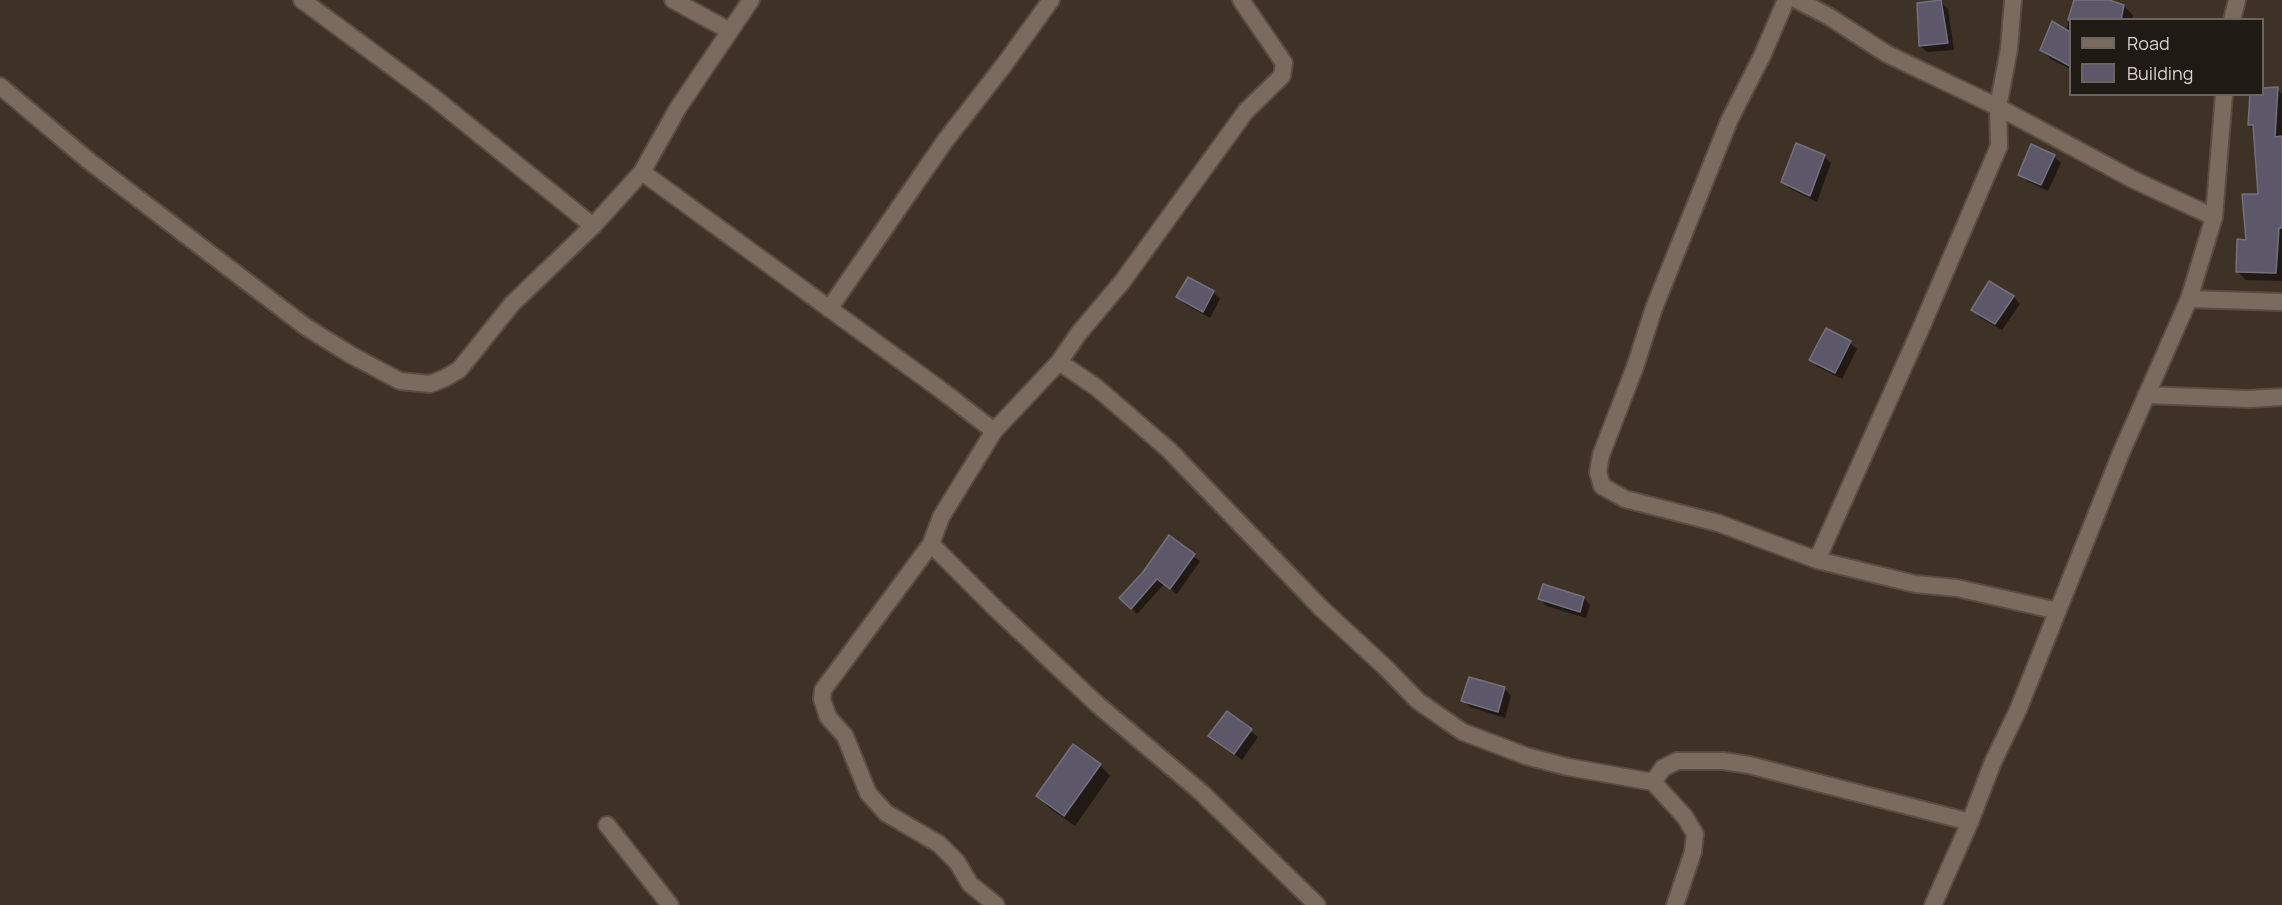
<!DOCTYPE html>
<html>
<head>
<meta charset="utf-8">
<style>
  body { margin:0 }
  #map { position:relative; width:2282px; height:905px; overflow:hidden; background:#3e3126; font-family:Manrope,sans-serif }
  canvas { display:block }
  .legend { position:absolute; left:2069px; top:18px; width:195px; height:78px; box-sizing:border-box; background:#201a15; border:2px solid #6c645f; margin:0; padding:8px 10px; list-style:none; font-size:18px; color:#ddd4cd }
  .legend li { display:flex; align-items:center; gap:12px; height:30px }
  .legend b { width:30px; border:2px solid #6c645f }
</style>
</head>
<body>
<div id="map">
<canvas width="2282" height="905"></canvas>
<ul class="legend">
<li><b style="height:8px;background:#7a6b5e"></b>Road</li>
<li><b style="height:16px;background:#5c5869"></b>Building</li>
</ul>
</div>
<script>
const g = document.querySelector('canvas').getContext('2d');
g.lineJoin = 'round';
function fillPath(path, color) { g.fillStyle = color; g.fill(path, 'evenodd'); }
const shape = rows => new Path2D(rows.map(r => 'M' + r).join(''));
function stroke(path, color, width, dash) { g.strokeStyle = color; g.lineWidth = width; g.lineCap = dash ? 'butt' : 'round'; g.setLineDash(dash || []); g.stroke(path); }
fillPath(shape([
  [2075,0,2105,0,2124,6,2133,15,2132,20,2070,20,2070,69,2051,59,2042,50,2066,31],
  [1941,2,1948,9,1954,50,1927,52,1920,46],
  [2277,89,2282,94,2282,281,2246,280,2237,271,2260,195,2255,131,2249,125,2262,94],
  [1824,156,1831,163,1817,202,1789,188,1783,182],
  [2054,156,2061,163,2048,191,2027,181,2020,174],
  [1189,279,1213,292,1220,299,1210,318,1185,304,1178,297],
  [1990,283,2014,297,2020,304,2002,330,1979,317,1973,310],
  [1826,330,1850,343,1857,349,1842,379,1818,367,1811,360],
  [1169,538,1200,561,1177,594,1164,584,1137,614,1127,604,1144,573],
  [1584,598,1590,605,1586,618,1547,606,1540,599],
  [1505,689,1511,696,1505,718,1470,707,1463,701],
  [1227,713,1258,737,1242,760,1210,736],
  [1100,765,1110,776,1075,826,1048,807,1038,796]
]), '#0007');
const building = shape([
  [1941,0,1948,43,1919,46,1917,3,1941,0],
  [2074,0,2109,0,2124,5,2121,20,2068,20,2074,0],
  [2052,21,2070,32,2070,66,2040,50,2052,21],
  [2278,87,2275,137,2282,136,2282,228,2279,228,2276,273,2236,272,2237,239,2246,240,2242,194,2258,194,2253,125,2248,125,2250,94,2262,94,2262,88,2278,87],
  [1796,143,1825,155,1810,196,1781,182,1796,143],
  [2031,144,2055,155,2041,185,2018,175,2031,144],
  [1188,277,1214,291,1203,312,1176,297,1188,277],
  [1989,281,2014,296,1995,324,1971,310,1989,281],
  [1826,328,1851,341,1835,373,1809,360,1826,328],
  [1169,535,1195,554,1170,589,1157,579,1131,609,1119,598,1143,572,1169,535],
  [1543,584,1584,597,1580,612,1538,599,1543,584],
  [1469,677,1505,687,1498,712,1461,701,1469,677],
  [1227,711,1252,729,1234,754,1208,736,1227,711],
  [1073,744,1101,764,1064,816,1036,796,1073,744]
]);
fillPath(building, '#5c5869');
stroke(building, '#747081', 1.5);
const minor = shape([
  [302,0,433,97,593,226],
  [673,0,730,31,678,108,642,172,941,390,994,431,1059,362],
  [1241,0,1284,63,1282,76,1246,111,1122,282,1079,333,1059,362,1096,387,1169,450,1321,608,1386,668,1418,701,1463,732,1526,756,1568,767,1653,782,1685,817,1695,834,1693,852,1675,905],
  [1786,0,1762,56,1729,121,1654,308,1635,367,1601,455,1598,472,1602,486,1625,499,1718,523,1817,560,1915,584,1957,588,2058,611],
  [1797,0,1828,16,1887,54,1998,107,2134,180,2214,217],
  [2232,20,2237,0],
  [730,31,751,0],
  [0,86,89,161,306,327,351,355,400,381,430,384,445,378,459,370,512,304,593,226,642,172],
  [2189,299,2282,302],
  [829,309,945,141,1004,65,1051,0],
  [2146,395,2249,399,2282,397],
  [994,431,941,517,931,544,823,690,822,699,828,717,845,736,868,793,886,813,939,844,957,862,970,884,996,905],
  [931,544,996,609,1098,705,1202,793,1317,905],
  [1817,560,1921,328,1999,146,1998,107,2009,49,2013,0],
  [1653,782,1663,768,1677,761,1723,761,1749,765,1970,822],
  [607,825,670,905],
  [1933,905,1970,822,1993,762,2018,710,2121,453,2189,299,2214,217,2224,94]
]);
stroke(minor, '#594d43', 20);
stroke(minor, '#7a6b5e', 16);
</script>
</body>
</html>
